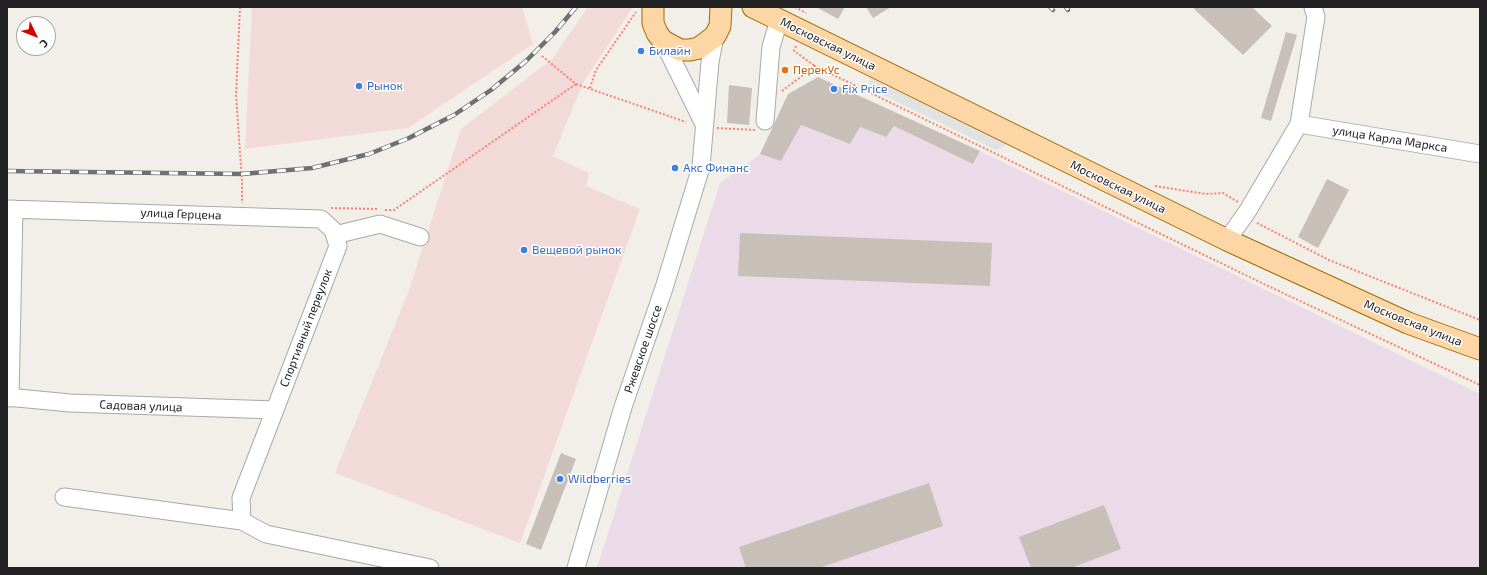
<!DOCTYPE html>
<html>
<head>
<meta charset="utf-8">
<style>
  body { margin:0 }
  #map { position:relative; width:1487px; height:575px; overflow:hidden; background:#f2efe9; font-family:"Exo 2",sans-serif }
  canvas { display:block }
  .frame { position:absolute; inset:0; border:8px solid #222; pointer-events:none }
  .north { position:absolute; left:16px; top:16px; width:40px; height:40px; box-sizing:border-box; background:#fff; border:1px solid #a7a7a7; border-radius:50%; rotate:133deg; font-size:11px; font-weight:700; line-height:16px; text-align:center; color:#222 }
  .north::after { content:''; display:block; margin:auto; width:14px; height:18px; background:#d40000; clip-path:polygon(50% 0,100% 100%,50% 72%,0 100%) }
</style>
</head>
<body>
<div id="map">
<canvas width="1487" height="575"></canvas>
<div class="frame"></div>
<div class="north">С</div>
</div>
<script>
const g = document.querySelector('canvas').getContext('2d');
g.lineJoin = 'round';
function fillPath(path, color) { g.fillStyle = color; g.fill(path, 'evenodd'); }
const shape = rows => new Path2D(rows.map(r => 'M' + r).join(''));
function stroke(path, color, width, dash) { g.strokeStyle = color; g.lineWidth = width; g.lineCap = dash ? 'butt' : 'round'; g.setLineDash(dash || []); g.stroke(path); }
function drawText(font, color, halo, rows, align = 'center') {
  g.font = font + ' "Exo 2",sans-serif'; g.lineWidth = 3; g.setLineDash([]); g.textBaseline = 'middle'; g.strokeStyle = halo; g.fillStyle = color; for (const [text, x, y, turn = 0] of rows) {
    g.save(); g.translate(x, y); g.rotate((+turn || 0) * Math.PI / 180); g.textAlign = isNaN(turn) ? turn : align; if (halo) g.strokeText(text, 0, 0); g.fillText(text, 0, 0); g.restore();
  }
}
fillPath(shape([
  [252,7,522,7,533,44,408,128,245,149],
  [588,7,633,7,583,83,553,156,589,173,586,186,640,209,520,543,335,473,409,290,461,129,552,59]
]), '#f2dad9');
fillPath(shape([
  [801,125,850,144,860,127,886,137,894,126,973,164,980,151,1480,394,1480,568,597,568,720,183]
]), '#ebdbe8');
fillPath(shape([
  [870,78,1008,144,996,150,869,88]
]), '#e2e2e2');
fillPath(shape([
  [816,7,845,7,838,19],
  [866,7,891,7,873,18],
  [1192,7,1252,7,1272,26,1243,55],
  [1286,32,1297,35,1271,121,1261,118],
  [818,77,980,151,973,164,894,126,886,137,860,127,850,144,801,125,781,161,760,154,788,94],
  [729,85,752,88,749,125,727,123],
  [1327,179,1349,190,1318,248,1298,237],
  [740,233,992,243,990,286,738,276],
  [561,453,576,459,541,550,526,544],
  [929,483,943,526,819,568,746,568,739,547],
  [1104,505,1121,549,1071,568,1031,568,1019,537]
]), '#c7bfb8');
const minor = shape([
  [663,41,704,124],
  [765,121,771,47,779,20],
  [1299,124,1480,154],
  [7,209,321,219,333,230,338,246,241,498,242,521],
  [335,235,380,224,420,237],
  [1227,240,1247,212,1299,124,1316,17,1313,7],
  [7,397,70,403,275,410],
  [10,398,14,209],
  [64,497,242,521,266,534,430,568],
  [576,568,623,407,664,288,701,167,710,62,715,36]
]);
const major = shape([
  [653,7,653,23,657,33,663,41,680,50,690,50,699,48,715,36,720,26,721,7],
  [753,7,1227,240,1408,323,1480,349]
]);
stroke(minor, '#a9a9a9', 19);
stroke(major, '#a06b00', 23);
stroke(shape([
  [240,7,236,95,242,181,242,203],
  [795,7,806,13],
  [796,46,794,51,815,66],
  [542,56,576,84,686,122],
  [590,88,596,70,636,12],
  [782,91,815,66,1268,286,1480,385],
  [717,128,755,130],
  [1155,186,1206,194,1223,193,1238,202],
  [331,208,377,209],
  [385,210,394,210,576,84],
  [1257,223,1329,260,1480,320]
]), '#fa8072', 2, [2, 2]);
stroke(minor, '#fff', 17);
stroke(major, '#fcd6a4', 21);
const rail = shape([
  [1050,7,1053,10],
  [1066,7,1068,10],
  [7,171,242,174,312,168,369,154,409,138,454,115,491,90,526,61,555,32,576,7]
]);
stroke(rail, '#707070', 4.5);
stroke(rail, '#fff', 3, [9]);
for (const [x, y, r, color] of [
  [641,51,4,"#3f7fe0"],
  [785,70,4,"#e8710a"],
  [359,86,4,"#3f7fe0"],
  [834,89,4,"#3f7fe0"],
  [675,168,4,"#3f7fe0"],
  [524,250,4,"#3f7fe0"],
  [560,479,4,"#3f7fe0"]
]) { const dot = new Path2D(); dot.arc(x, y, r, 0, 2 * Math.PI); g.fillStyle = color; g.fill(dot); stroke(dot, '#fff', 1.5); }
drawText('12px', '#222', '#fff', [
  ["Московская улица",828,44,26],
  ["улица Карла Маркса",1390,139,9],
  ["Московская улица",1118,187,26],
  ["улица Герцена",181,214,2],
  ["Московская улица",1413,323,22],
  ["Спортивный переулок",306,328,-69],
  ["Ржевское шоссе",643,349,-71],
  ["Садовая улица",141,406,2]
]);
drawText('12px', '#366cbe', '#fff', [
  ["Билайн",649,51],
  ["Рынок",367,86],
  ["Fix Price",842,89],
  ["Акс Финанс",683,168],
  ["Вещевой рынок",532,250],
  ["Wildberries",568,479]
], 'left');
drawText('12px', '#c56008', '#fff', [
  ["ПерекУс",793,70]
], 'left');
</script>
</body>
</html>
